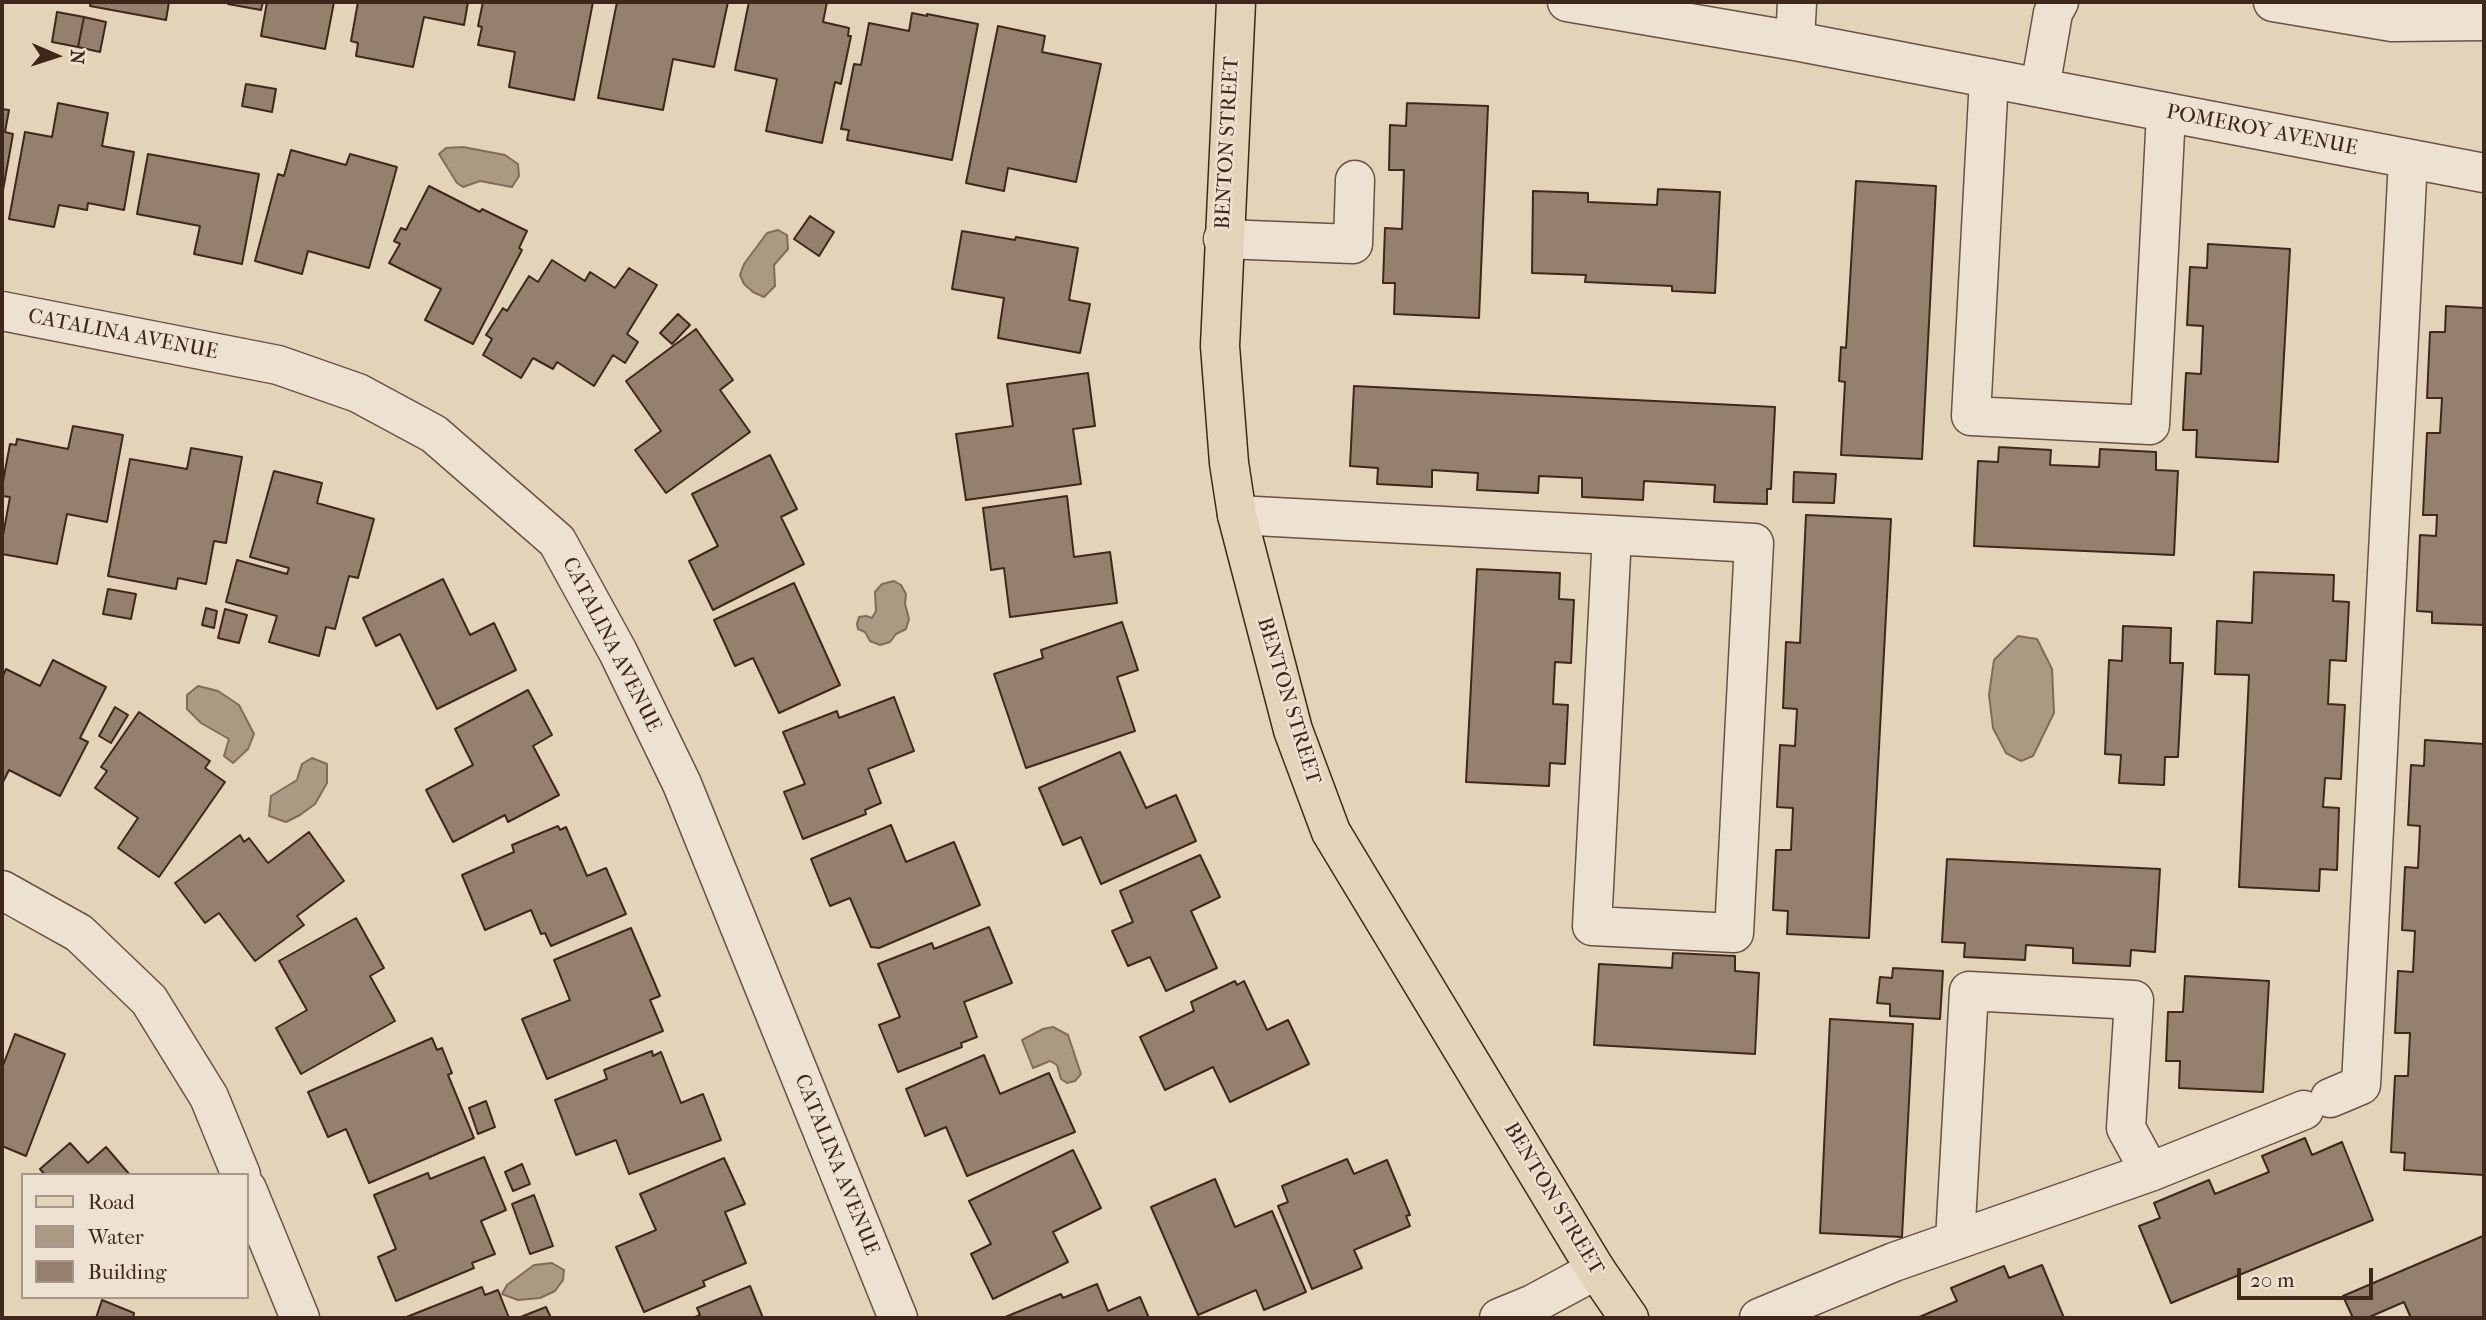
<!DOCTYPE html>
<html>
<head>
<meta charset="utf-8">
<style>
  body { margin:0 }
  #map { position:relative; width:2486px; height:1320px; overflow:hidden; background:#e3d3b9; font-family:"IM FELL French Canon",serif }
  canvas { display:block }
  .frame { position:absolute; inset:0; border:4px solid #40271c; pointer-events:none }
  .legend { position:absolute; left:21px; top:1173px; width:228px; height:126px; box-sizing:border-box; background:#ede2d2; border:2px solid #a89789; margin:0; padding:9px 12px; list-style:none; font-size:21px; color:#40271c }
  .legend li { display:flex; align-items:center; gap:14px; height:35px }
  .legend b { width:35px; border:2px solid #a89789 }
  .north { position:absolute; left:21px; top:21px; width:70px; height:70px; -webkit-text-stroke:5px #ede2d2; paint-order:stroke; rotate:93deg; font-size:19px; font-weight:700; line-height:28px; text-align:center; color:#40271c }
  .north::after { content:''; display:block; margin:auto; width:24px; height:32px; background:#40271c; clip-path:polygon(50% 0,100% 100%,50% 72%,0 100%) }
  .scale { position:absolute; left:2237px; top:1268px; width:136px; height:32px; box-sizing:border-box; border:4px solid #40271c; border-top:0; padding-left:9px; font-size:21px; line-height:24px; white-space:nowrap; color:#40271c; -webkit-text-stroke:5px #ede2d2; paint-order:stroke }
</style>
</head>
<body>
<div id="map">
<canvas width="2486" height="1320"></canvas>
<div class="frame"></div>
<ul class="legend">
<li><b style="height:9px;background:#e3d3b9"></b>Road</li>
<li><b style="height:19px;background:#ac9984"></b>Water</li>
<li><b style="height:19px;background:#95806e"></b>Building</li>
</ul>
<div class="north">N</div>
<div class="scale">20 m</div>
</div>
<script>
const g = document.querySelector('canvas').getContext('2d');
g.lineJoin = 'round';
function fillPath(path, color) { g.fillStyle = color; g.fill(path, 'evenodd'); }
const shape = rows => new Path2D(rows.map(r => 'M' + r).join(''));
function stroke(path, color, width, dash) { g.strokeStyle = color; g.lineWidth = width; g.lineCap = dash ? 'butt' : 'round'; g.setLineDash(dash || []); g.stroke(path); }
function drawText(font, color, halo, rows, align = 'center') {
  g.font = font + ' "IM FELL French Canon",serif'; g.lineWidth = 5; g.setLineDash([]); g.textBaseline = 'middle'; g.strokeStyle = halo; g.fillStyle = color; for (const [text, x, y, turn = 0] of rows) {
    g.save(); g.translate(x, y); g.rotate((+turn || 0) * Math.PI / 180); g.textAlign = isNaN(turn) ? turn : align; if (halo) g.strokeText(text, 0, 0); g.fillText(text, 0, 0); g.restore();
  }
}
const water = shape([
  [463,147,505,155,518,164,519,176,512,187,480,181,463,187,457,183,439,154,446,148,463,147],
  [778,230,787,235,788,249,774,265,775,286,764,297,753,292,744,284,740,275,744,264,767,233,778,230],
  [894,581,901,585,906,594,905,604,909,619,906,629,896,634,890,642,880,645,870,641,865,632,858,629,857,624,859,617,866,616,872,618,876,611,875,592,882,584,894,581],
  [2018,636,2037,639,2052,669,2054,713,2033,756,2021,761,2006,753,1993,728,1989,695,1994,660,2018,636],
  [198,686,218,691,239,705,254,734,248,749,233,763,224,756,229,739,201,723,187,709,187,695,198,686],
  [312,758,327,764,327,783,315,804,300,815,286,822,269,816,271,796,297,780,302,764,312,758],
  [1053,1027,1068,1035,1081,1074,1075,1081,1067,1083,1061,1079,1057,1065,1050,1061,1033,1068,1022,1040,1043,1029,1053,1027],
  [552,1263,564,1270,563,1280,555,1291,540,1298,518,1300,502,1294,507,1285,534,1265,552,1263]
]);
fillPath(water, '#ac9984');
stroke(water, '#816b5a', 2);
const building = shape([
  [91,2,169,2,166,20,90,6,91,2],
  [229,2,263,2,261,10,228,4,229,2],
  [267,2,334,2,325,49,261,36,267,2],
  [358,2,468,2,464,25,424,17,413,67,356,56,358,43,351,41,358,2],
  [483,2,593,2,574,100,509,87,515,52,478,45,482,27,478,26,483,2],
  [617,2,728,2,714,67,673,59,663,110,598,98,617,2],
  [749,2,827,2,823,22,849,28,848,36,851,36,841,84,835,82,822,143,766,131,777,79,735,70,749,2],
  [57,12,84,17,78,47,52,42,57,12],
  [912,13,927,16,927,14,978,24,952,160,847,140,849,130,841,129,854,64,861,65,869,23,909,31,912,13],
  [84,17,106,22,100,52,78,47,84,17],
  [998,26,1045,36,1042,52,1101,64,1076,182,1008,168,1004,191,966,183,998,26],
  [246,84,276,89,272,112,242,106,246,84],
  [58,103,108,113,102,146,134,152,124,210,88,203,87,210,59,205,54,227,9,219,25,132,52,137,58,103],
  [1407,103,1488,106,1479,318,1394,314,1395,283,1383,283,1385,228,1402,229,1404,170,1389,170,1390,125,1406,126,1407,103],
  [2,109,9,110,5,132,13,134,2,196,2,109],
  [291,150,346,165,350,154,397,167,369,268,308,251,302,274,255,261,278,174,284,176,291,150],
  [148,154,259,174,242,264,194,254,200,226,137,214,148,154],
  [1856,181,1936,186,1922,459,1841,455,1845,382,1839,381,1841,347,1846,348,1856,181],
  [429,186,480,212,482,209,527,231,519,248,522,250,473,344,425,320,441,289,389,263,400,244,394,241,401,228,406,230,429,186],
  [1658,189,1720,192,1715,293,1672,291,1672,286,1585,282,1586,275,1532,273,1533,191,1588,193,1588,202,1657,205,1658,189],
  [810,216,834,232,819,256,794,239,810,216],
  [962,231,1015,240,1016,237,1078,248,1069,300,1090,304,1080,353,998,338,1004,298,952,289,962,231],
  [2208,244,2290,249,2278,462,2196,457,2197,430,2183,430,2186,373,2201,374,2203,326,2187,325,2190,267,2207,268,2208,244],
  [552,260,585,281,590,272,615,288,629,268,657,285,627,334,638,342,625,363,613,355,594,386,557,362,553,369,533,358,521,378,483,355,492,339,486,335,503,308,507,311,529,276,538,282,552,260],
  [2446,306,2484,308,2484,625,2432,623,2432,612,2417,611,2420,535,2436,536,2437,515,2423,515,2427,433,2440,433,2442,398,2427,398,2430,332,2445,332,2446,306],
  [678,314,690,325,672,344,660,333,678,314],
  [696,329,733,380,720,390,750,432,666,493,635,450,661,431,626,381,696,329],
  [1088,373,1095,426,1073,429,1081,484,966,500,956,434,1013,426,1007,384,1088,373],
  [1354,386,1775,407,1771,489,1767,489,1767,504,1714,502,1715,485,1644,481,1643,500,1582,497,1582,478,1539,476,1538,493,1477,490,1478,473,1432,470,1432,487,1377,484,1378,468,1350,466,1354,386],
  [73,426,123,435,107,522,67,514,57,564,2,554,2,541,10,497,2,496,2,487,10,444,16,445,17,439,68,449,73,426],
  [1999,447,2051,450,2050,465,2099,467,2100,449,2156,452,2156,470,2178,471,2174,555,1974,546,1978,461,1998,462,1999,447],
  [191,448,242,457,226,543,214,541,206,584,178,578,176,589,108,576,130,459,187,469,191,448],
  [770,455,797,509,781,517,804,564,713,610,689,561,718,546,692,494,770,455],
  [274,471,322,483,317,503,374,519,358,578,349,576,335,629,326,627,319,656,269,642,277,616,226,602,237,560,287,574,289,568,250,557,274,471],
  [1794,472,1836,474,1834,503,1793,502,1794,472],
  [1067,496,1074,557,1110,552,1117,603,1010,617,1004,568,991,570,983,508,1067,496],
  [1806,515,1891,519,1869,938,1787,934,1788,911,1773,910,1776,850,1791,850,1793,808,1777,807,1780,745,1795,746,1797,709,1783,708,1786,642,1800,643,1806,515],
  [1477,569,1560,573,1559,599,1574,600,1571,663,1555,662,1553,704,1568,705,1565,764,1550,763,1549,786,1466,782,1477,569],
  [2254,572,2334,575,2333,601,2349,602,2346,661,2330,660,2328,704,2345,705,2341,779,2325,778,2323,807,2339,808,2337,870,2320,869,2319,891,2239,887,2249,675,2215,674,2217,621,2252,623,2254,572],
  [443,579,470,635,494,623,516,670,437,709,400,634,376,646,363,618,443,579],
  [794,583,840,685,779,713,753,658,735,666,714,620,794,583],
  [108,589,136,594,131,619,103,614,108,589],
  [206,608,217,611,214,628,202,625,206,608],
  [225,609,247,615,239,643,218,638,225,609],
  [1122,622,1138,670,1117,677,1135,731,1026,768,994,674,1043,658,1041,650,1122,622],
  [2123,626,2171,628,2170,663,2183,663,2178,757,2165,757,2164,785,2119,783,2121,755,2105,754,2109,660,2122,661,2123,626],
  [53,660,106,687,80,738,88,742,60,796,9,770,2,784,2,678,6,669,40,686,53,660],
  [528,690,552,735,533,746,559,795,508,822,505,815,453,842,426,790,473,765,455,729,528,690],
  [894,697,914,751,868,769,881,803,865,810,866,814,803,839,784,792,805,784,783,732,837,711,839,718,894,697],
  [115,707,128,715,111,743,99,736,115,707],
  [139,712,210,761,205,768,225,782,159,877,118,848,138,818,95,788,107,771,101,767,139,712],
  [2425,740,2484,744,2484,1175,2404,1170,2405,1153,2391,1152,2395,1076,2408,1076,2410,1033,2395,1033,2398,971,2413,972,2415,931,2402,930,2405,867,2418,868,2420,826,2408,825,2411,765,2424,766,2425,740],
  [1120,752,1146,808,1176,795,1196,841,1101,884,1081,837,1063,845,1039,788,1120,752],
  [891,825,906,862,954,842,980,905,879,948,871,947,850,898,830,906,811,859,891,825],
  [558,826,560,830,566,827,587,876,606,868,626,914,551,946,545,933,541,934,531,910,485,930,462,875,514,852,512,845,558,826],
  [309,832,344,881,297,916,304,925,255,961,219,913,205,923,175,883,240,835,244,842,249,838,268,863,309,832],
  [1200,855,1220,897,1191,911,1217,968,1166,991,1150,957,1128,966,1112,931,1133,922,1120,891,1200,855],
  [1947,859,2160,869,2155,952,2131,950,2130,966,2073,963,2073,948,2026,945,2025,960,1964,957,1965,943,1942,942,1947,859],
  [356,918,384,968,370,976,395,1021,301,1074,276,1028,307,1010,279,961,356,918],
  [989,927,1012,983,964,1002,977,1037,961,1043,962,1047,898,1072,879,1025,900,1017,878,964,932,943,934,949,989,927],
  [631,928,660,996,650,1000,663,1031,547,1079,522,1019,570,1000,554,960,631,928],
  [1673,953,1735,956,1735,971,1759,973,1755,1054,1594,1045,1599,964,1672,968,1673,953],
  [1893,968,1943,971,1940,1019,1890,1016,1890,1004,1877,1003,1880,977,1892,978,1893,968],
  [2185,976,2269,981,2263,1092,2179,1088,2180,1061,2166,1061,2168,1012,2183,1012,2185,976],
  [1235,981,1237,985,1244,981,1267,1030,1288,1020,1309,1064,1230,1102,1213,1067,1165,1090,1140,1037,1194,1011,1191,1002,1235,981],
  [1830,1019,1913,1024,1902,1237,1820,1233,1830,1019],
  [15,1034,65,1054,26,1156,2,1146,2,1068,15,1034],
  [432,1038,437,1050,442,1048,452,1073,448,1075,474,1138,369,1183,346,1129,328,1137,308,1092,432,1038],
  [652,1051,653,1056,661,1052,681,1103,703,1094,721,1140,629,1174,616,1140,576,1155,555,1100,607,1079,604,1070,652,1051],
  [984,1055,1000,1094,1049,1073,1075,1132,967,1176,946,1127,925,1136,906,1089,984,1055],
  [486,1101,495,1127,478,1134,469,1108,486,1101],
  [2305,1138,2312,1155,2342,1142,2373,1220,2171,1303,2139,1226,2160,1218,2154,1203,2209,1180,2215,1194,2269,1172,2262,1156,2305,1138],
  [70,1143,88,1163,106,1147,130,1175,45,1175,40,1169,70,1143],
  [1073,1150,1101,1208,1053,1232,1068,1262,993,1299,971,1254,991,1244,969,1201,1073,1150],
  [484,1157,506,1210,481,1221,495,1254,472,1263,474,1268,396,1301,378,1257,396,1249,374,1195,428,1173,430,1179,484,1157],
  [724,1158,745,1204,725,1212,746,1263,703,1281,705,1286,644,1312,616,1247,656,1230,640,1194,724,1158],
  [1347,1159,1354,1174,1387,1160,1410,1215,1406,1216,1410,1226,1354,1250,1362,1268,1312,1289,1278,1206,1288,1202,1282,1186,1347,1159],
  [522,1164,530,1184,513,1191,505,1172,522,1164],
  [1215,1179,1235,1227,1272,1211,1306,1292,1264,1310,1256,1290,1198,1315,1151,1207,1215,1179],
  [534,1195,553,1246,530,1254,512,1204,534,1195],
  [2483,1236,2484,1318,2411,1318,2404,1302,2367,1318,2353,1318,2343,1296,2483,1236],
  [2042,1265,2064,1318,1917,1318,1957,1301,1951,1288,2004,1266,2009,1278,2042,1265],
  [1097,1284,1108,1311,1140,1297,1149,1318,1003,1318,1061,1294,1063,1298,1097,1284],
  [750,1286,763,1318,693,1318,700,1315,697,1308,750,1286],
  [482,1287,485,1295,498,1290,509,1318,404,1318,482,1287],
  [102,1300,134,1313,133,1318,96,1318,102,1300],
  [546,1307,551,1318,518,1318,546,1307]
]);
fillPath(building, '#95806e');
stroke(building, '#40271c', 2);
const minor = shape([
  [1567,2,1795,41,2484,173],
  [2273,2,2392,22,2484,21],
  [1795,41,1797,2],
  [1989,78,1971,416,2150,425,2166,113],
  [2040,88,2053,13,2059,2],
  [1223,239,1353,244,1355,180],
  [2,311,278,365,358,393,434,434,557,541,618,652,682,784,898,1318],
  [1237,515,1612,535,1754,543,1734,933,1592,926,1612,535],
  [2,890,79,933,149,1000,209,1097,241,1175],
  [2330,1098,2361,1085,2408,159],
  [247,1189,300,1318],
  [1955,1240,1969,991,2134,1000,2126,1128,2150,1172],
  [1499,1318,1533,1304,1596,1270],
  [1759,1318,1894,1262,2150,1172,2304,1110]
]);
const major = shape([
  [1236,2,1220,346,1229,463,1237,515,1293,730,1331,832,1596,1270,1629,1318]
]);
stroke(minor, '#695243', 41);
stroke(major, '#40271c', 41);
stroke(minor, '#ede2d2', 38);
stroke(major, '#e3d3b9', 38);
drawText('21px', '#40271c', '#ede2d2', [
  ["POMEROY AVENUE",2262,131,11],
  ["BENTON STREET",1228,143,-87],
  ["CATALINA AVENUE",123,335,11],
  ["CATALINA AVENUE",611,645,63],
  ["BENTON STREET",1288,701,73],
  ["CATALINA AVENUE",836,1165,68],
  ["BENTON STREET",1553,1199,59]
]);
</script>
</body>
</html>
